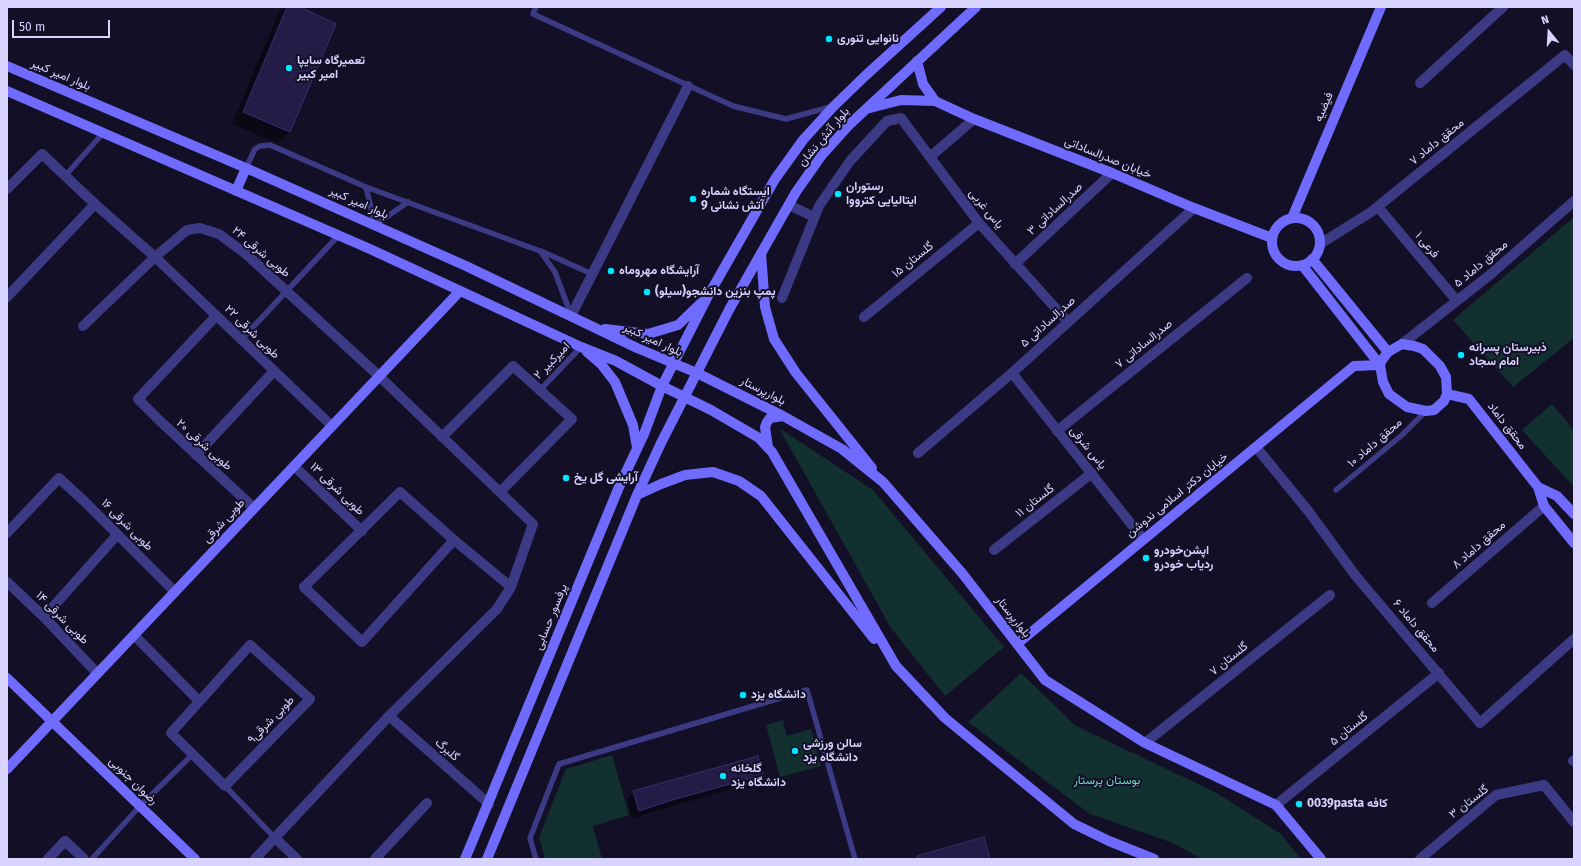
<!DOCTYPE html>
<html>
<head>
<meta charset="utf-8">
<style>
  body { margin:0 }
  #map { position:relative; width:1581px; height:866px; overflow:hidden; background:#130f26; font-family:"Fira Sans",sans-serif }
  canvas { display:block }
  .frame { position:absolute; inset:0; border:8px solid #d9d4ff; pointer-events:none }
  .north { position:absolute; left:1529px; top:12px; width:40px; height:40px; -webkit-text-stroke:3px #130f26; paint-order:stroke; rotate:342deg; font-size:11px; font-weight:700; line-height:16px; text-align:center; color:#d9d4ff }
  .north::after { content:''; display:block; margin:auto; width:14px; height:18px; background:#d9d4ff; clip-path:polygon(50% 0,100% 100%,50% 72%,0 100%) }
  .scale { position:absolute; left:12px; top:20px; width:98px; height:18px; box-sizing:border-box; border:2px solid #d9d4ff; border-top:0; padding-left:5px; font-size:12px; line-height:14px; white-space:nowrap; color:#d9d4ff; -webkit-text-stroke:3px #130f26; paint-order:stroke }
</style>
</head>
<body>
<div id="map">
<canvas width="1581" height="866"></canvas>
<div class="frame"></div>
<div class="north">N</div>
<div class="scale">50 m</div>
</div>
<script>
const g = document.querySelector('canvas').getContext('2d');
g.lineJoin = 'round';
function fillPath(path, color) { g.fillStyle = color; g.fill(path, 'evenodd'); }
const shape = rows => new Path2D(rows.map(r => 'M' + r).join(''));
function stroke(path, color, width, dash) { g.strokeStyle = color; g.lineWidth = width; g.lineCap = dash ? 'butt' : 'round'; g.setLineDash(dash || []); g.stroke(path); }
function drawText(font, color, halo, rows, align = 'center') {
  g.font = font + ' "Fira Sans",Vazirmatn,sans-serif'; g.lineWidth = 4; g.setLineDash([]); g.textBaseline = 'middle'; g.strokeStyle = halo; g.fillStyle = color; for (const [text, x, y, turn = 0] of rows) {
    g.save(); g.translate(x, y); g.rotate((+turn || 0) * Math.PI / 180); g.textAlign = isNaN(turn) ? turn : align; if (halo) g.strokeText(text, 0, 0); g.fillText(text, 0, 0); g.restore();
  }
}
fillPath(shape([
  [1574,217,1574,338,1513,387,1453,320],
  [1552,404,1574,430,1574,487,1522,430],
  [779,428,873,490,1004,647,945,696,891,628],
  [1021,673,1076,726,1215,792,1281,834,1301,859,1202,859,1173,843,1090,814,968,722],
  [783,720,787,736,811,729,821,766,780,777,766,725],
  [612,755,629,815,593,826,602,859,545,859,539,837,566,769]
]), '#12302f');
fillPath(shape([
  [285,7,298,7,289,132,278,143,232,124,278,14],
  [762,775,755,782,632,818,627,799,634,792]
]), '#0007');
const building = shape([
  [287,7,300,7,336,24,290,132,243,112,287,7],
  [758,756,763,775,672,800,639,811,633,791,758,756],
  [984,837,990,859,918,859,917,856,984,837]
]);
fillPath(building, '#241b47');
stroke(building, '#3b2d73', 1);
stroke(shape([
  [536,7,533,14,733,106,786,119,830,107],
  [246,168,255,149,260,146,270,145,366,187,375,225,408,202],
  [65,176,103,133],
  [366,187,540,251,555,272,571,315],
  [541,251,592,274],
  [241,340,338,236],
  [540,390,581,347],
  [1336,490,1402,435,1426,411],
  [225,786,275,838],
  [92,859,140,806,193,754],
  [536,859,530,838,559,764,807,690,855,859]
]), '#3d3a85', 5.5);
stroke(shape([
  [1420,83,1503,7],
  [930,157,974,119],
  [7,189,42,154,95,204,155,257,332,426],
  [789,205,814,217],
  [1378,207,1457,301],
  [1320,244,1371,212,1565,55,1574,65],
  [1015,264,1112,173],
  [7,297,95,204],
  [782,298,819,206,850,161,887,121,901,118,979,223,1068,322],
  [216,316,138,399,159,420,254,508],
  [571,316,688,86],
  [864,317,979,223],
  [83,326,155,257,187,230,200,228,219,234,246,254,379,376,533,524,511,587,497,609,389,716,255,859],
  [1402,344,1491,274,1574,201],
  [1012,373,1143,539],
  [1057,431,1247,278],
  [442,437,513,366,572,419,500,492],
  [1256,447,1309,512,1355,575,1480,723,1574,639],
  [918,453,1012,373,1194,208],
  [196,455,274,371],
  [294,466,362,531],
  [400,492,454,540,362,642,304,587,400,492],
  [7,533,59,478,84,501,175,592],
  [454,540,511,587],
  [994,550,1092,473],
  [7,582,44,617,97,673],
  [1432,603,1544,506],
  [44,617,117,535],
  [134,635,199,701],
  [250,645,310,699,225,786,171,733,250,645],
  [389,716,489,804],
  [1145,743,1330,595],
  [1573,761,1574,760],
  [1276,805,1439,673],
  [275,838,297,859],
  [48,859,65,841,84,859],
  [375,859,427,803],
  [1420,859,1496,795,1544,785,1574,822]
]), '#3d3a85', 10);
stroke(shape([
  [917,61,923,84,935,101],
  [7,66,246,168,466,266,637,348,697,373,783,416,842,449,883,482,962,573,1045,680,1145,743,1276,805,1321,859],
  [7,91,370,249,581,347,616,361,662,386,711,410,759,438,772,452,896,666,945,718,1074,824,1109,841,1154,859],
  [866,109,901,100,935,101,974,119,1112,173,1194,208,1272,238],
  [236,191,246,168],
  [1292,218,1381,7],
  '1272 242a24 24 0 1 1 48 0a24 24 0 1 1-48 0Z',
  [761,253,765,307,774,339,796,373,872,468],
  [1312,259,1388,352],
  [1302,265,1380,365],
  [605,329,648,334,678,325,702,302],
  [1402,344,1414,346,1423,349,1440,366,1446,377,1447,394,1444,401,1434,410,1426,411,1407,407,1389,394,1383,382,1380,365,1382,360,1388,352,1402,344],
  [587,352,601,364,615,382,633,425,637,448],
  [1447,394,1469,399,1538,487,1544,506,1574,543],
  [768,447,765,427,767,422,770,418,783,416],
  [1538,487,1557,496,1574,514],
  [637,495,661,484,685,475,713,472,739,481,761,496,874,639],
  [1017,644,1354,366,1380,365],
  [7,678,195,859],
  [7,769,460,291],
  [465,859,619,487,644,434,662,386,708,296,775,179,803,140,833,107,865,76,941,7],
  [487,859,637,495,661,443,730,308,796,192,822,155,850,124,976,7]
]), '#6f6bff', 10);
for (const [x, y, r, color] of [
  [829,39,4,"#00e5ff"],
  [289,68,4,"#00e5ff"],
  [838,194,4,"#00e5ff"],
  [693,199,4,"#00e5ff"],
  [611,271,4,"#00e5ff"],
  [647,292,4,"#00e5ff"],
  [1461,355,4,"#00e5ff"],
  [566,478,4,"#00e5ff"],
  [1146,558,4,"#00e5ff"],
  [743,695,4,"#00e5ff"],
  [795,751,4,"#00e5ff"],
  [723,776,4,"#00e5ff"],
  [1299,804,4,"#00e5ff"]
]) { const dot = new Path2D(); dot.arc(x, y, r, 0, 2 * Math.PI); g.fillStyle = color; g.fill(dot); stroke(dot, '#130f26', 1.5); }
drawText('bold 12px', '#d9d4ff', '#130f26', [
  ["نانوایی تنوری",837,39],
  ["تعمیرگاه سایپا",297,61],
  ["امیر کبیر",297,75],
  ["رستوران",846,187],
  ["ایتالیایی کترووا",846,201],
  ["ایستگاه شماره",701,192],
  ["9 آتش نشانی",701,206],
  ["آرایشگاه مهروماه",619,271],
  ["پمپ بنزین دانشجو(سیلو)",655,292],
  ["ذبیرستان پسرانه",1469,348],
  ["امام سجاد",1469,362],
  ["آرایشی گل یخ",574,478],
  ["اپشن‌خودرو",1154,551],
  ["ردیاب خودرو",1154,565],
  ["دانشگاه یزد",751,695],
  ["سالن ورزشی",803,744],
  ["دانشگاه یزد",803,758],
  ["گلخانه",731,769],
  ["دانشگاه یزد",731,783],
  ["0039pasta کافه",1307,804]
], 'left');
drawText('12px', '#d9d4ff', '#130f26', [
  ["بلوار امیر کبیر",61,75,23],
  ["فیضیه",1324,107,-67],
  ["بلوار آتش نشان",824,137,-50],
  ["محقق داماد ۷",1437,142,-39],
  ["خیابان صدرالساداتی",1108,158,22],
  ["بلوار امیر کبیر",359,203,24],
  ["یاس غربی",986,209,51],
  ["صدرالساداتی ۳",1055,209,-43],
  ["فرعی ۱",1427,245,50],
  ["طوبی شرقی ۲۴",261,252,40],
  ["گلستان ۱۵",913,260,-39],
  ["محقق داماد ۵",1481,264,-40],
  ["صدرالساداتی ۵",1048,322,-42],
  ["طوبی شرقی ۲۲",252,332,44],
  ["بلوار امیر کبیر",653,340,25],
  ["صدرالساداتی ۷",1144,344,-39],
  ["امیرکبیر ۲",552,361,-46],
  ["بلوارپرستار",763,391,27],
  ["محقق داماد",1507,426,52],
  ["محقق داماد ۱۰",1375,443,-41],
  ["طوبی شرقی ۲۰",204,445,42],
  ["یاس شرقی",1088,448,51],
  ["طوبی شرقی ۱۳",337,489,44],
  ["خيابان دکتر اسلامی ندوشن",1177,495,-39],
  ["گلستان ۱۱",1035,501,-38],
  ["طوبی شرقی",224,521,-47],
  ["طوبی شرقی ۱۶",127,525,45],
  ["محقق داماد ۸",1479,545,-41],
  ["پرفسور حسابی",551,617,-68],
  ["بلوارپرستار",1013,617,52],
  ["طوبی شرقی ۱۴",62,618,45],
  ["محقق داماد ۶",1416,626,50],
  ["گلستان ۷",1229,659,-39],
  ["طوبی شرقی۹",271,720,-46],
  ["گلستان ۵",1349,729,-39],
  ["گلبرگ",447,750,41],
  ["رضوان جنوبی",133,781,44],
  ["گلستان ۳",1469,802,-38]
]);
drawText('12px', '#5fe0c0', '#130f26', [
  ["بوستان پرستار",1107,781]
]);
</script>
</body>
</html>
